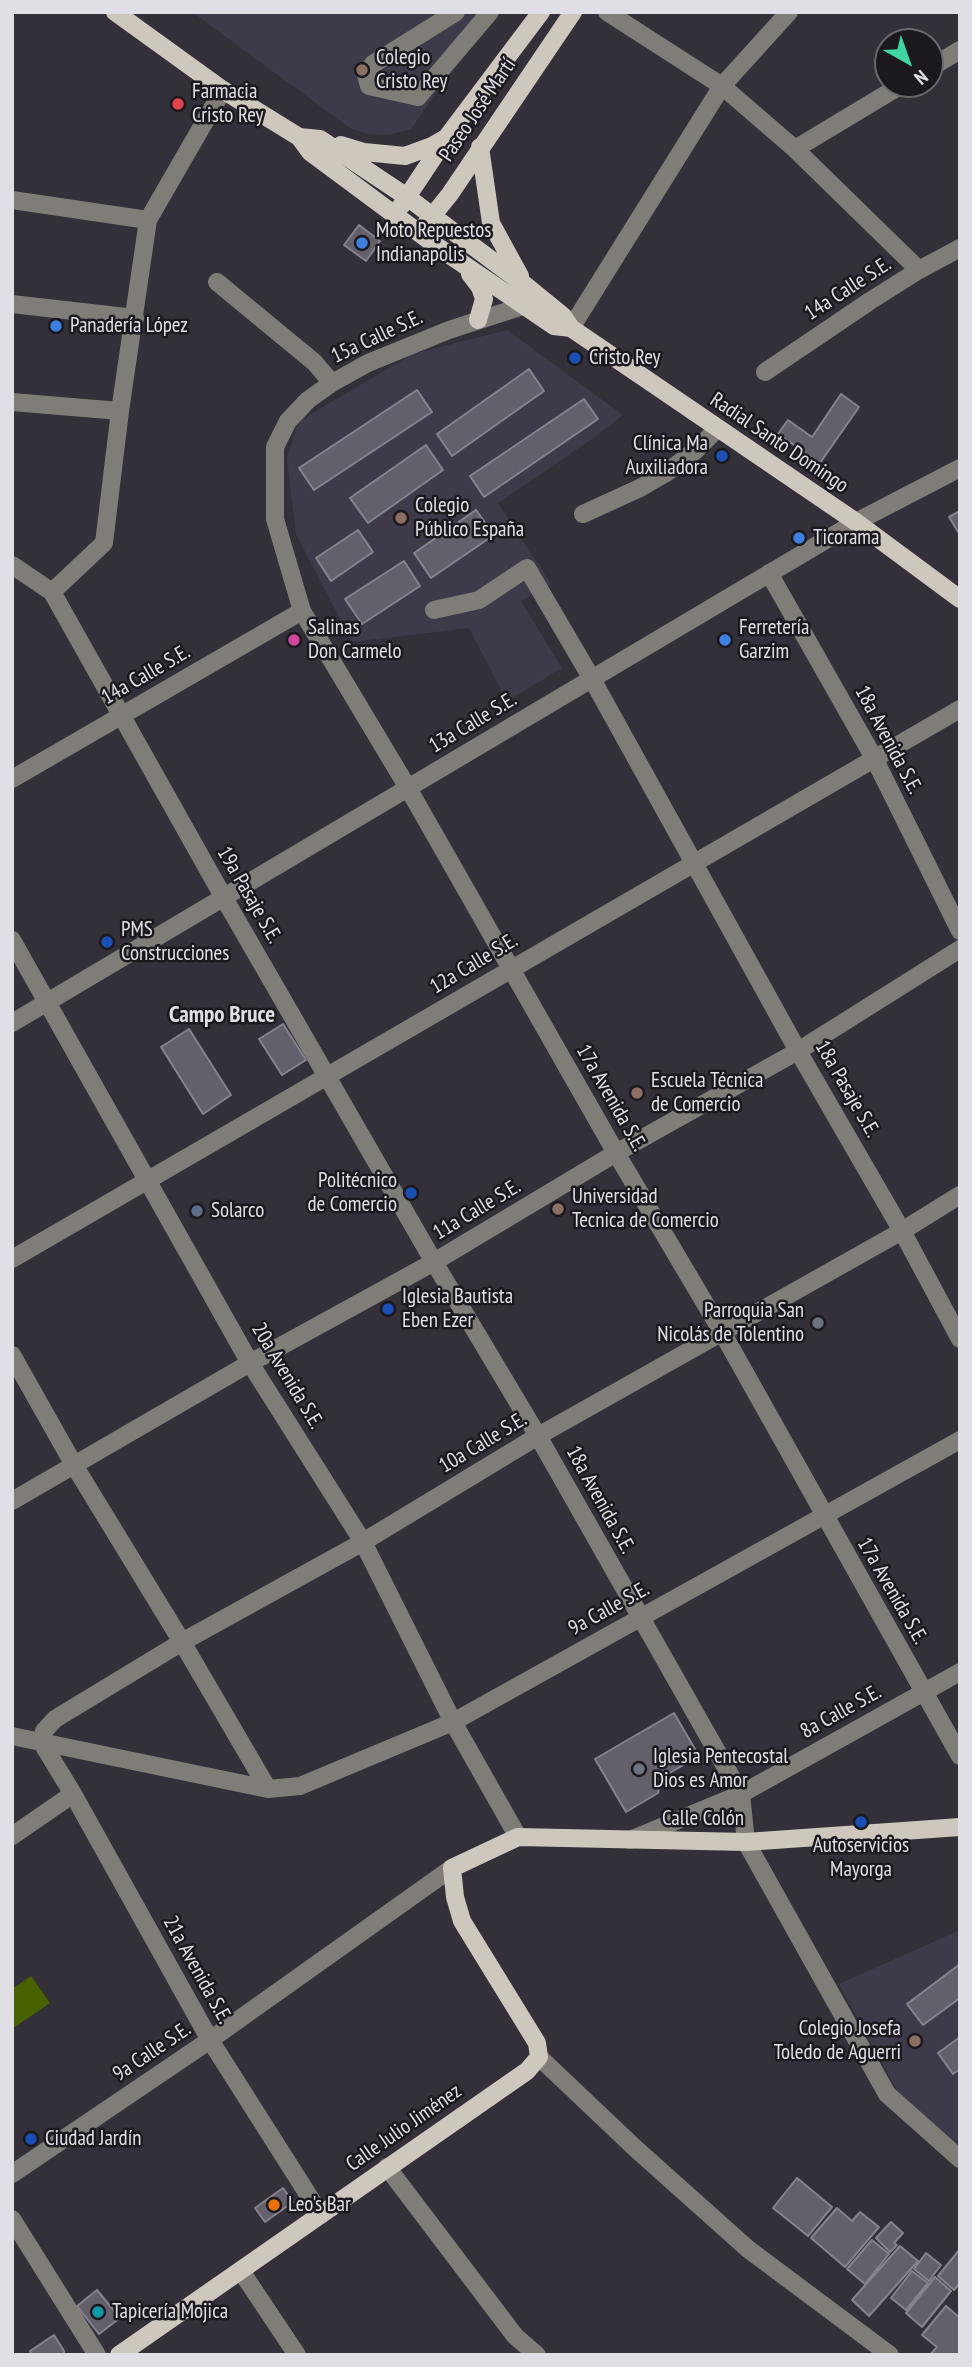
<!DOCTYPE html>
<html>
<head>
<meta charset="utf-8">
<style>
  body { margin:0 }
  #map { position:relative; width:972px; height:2367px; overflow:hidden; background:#33303a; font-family:"PT Sans Narrow",sans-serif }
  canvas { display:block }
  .frame { position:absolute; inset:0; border:14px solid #e1dfe6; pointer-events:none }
  .north { position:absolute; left:874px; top:28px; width:70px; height:70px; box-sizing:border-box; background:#1b191e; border:2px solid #6a686e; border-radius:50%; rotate:140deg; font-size:19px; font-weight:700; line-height:28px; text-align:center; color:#e1dfe6 }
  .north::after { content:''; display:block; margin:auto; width:24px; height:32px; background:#40d4a2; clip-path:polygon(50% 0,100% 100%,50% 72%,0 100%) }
</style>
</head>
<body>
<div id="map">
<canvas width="972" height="2367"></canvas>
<div class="frame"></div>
<div class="north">N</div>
</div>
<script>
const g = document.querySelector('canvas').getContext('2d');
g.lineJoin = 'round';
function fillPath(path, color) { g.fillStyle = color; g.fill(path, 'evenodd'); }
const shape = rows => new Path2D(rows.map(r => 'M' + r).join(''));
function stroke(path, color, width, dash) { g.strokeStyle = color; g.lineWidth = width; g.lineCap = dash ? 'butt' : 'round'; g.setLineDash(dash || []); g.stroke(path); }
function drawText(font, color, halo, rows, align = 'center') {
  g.font = font + ' "PT Sans Narrow",sans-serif'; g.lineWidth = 5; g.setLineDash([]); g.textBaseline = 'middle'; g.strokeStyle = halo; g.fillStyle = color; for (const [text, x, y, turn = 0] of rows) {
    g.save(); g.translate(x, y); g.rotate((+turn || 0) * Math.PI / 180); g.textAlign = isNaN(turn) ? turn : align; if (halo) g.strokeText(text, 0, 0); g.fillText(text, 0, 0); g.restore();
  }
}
fillPath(shape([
  [192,12,493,12,411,129,388,135,367,134,350,128],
  [507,330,623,415,592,439,498,503,551,584,521,601,562,668,507,701,469,628,352,642,296,534,287,459,299,421,413,354],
  [960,1930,960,2146,901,2097,839,1984]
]), '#3f3a49');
fillPath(shape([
  [31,1976,50,2003,12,2029,12,1989]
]), '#486200');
const building = shape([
  [359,225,380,241,366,261,344,245,359,225],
  [529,369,544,391,452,456,437,434,529,369],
  [417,390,432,412,314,490,299,468,417,390],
  [841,394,859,407,820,463,778,434,788,420,812,437,841,394],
  [584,399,598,419,484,497,470,476,584,399],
  [426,445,443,470,368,523,350,498,426,445],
  [476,510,494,535,431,578,414,553,476,510],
  [960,511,960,535,949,517,960,511],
  [358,530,373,552,331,581,316,558,358,530],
  [404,561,420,586,362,624,345,599,404,561],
  [283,1024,306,1060,282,1075,259,1039,283,1024],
  [189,1029,231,1095,203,1114,161,1047,189,1029],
  [674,1713,699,1756,661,1778,658,1793,626,1812,595,1759,674,1713],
  [960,1964,960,1998,923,2025,907,2004,960,1964],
  [960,2037,960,2069,953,2074,938,2053,960,2037],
  [797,2178,832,2207,808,2236,773,2208,797,2178],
  [283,2188,293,2202,265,2222,255,2208,283,2188],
  [837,2208,852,2221,860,2212,879,2227,845,2267,811,2238,837,2208],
  [891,2222,903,2233,894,2243,897,2245,890,2252,876,2238,891,2222],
  [872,2240,889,2254,865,2284,847,2269,872,2240],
  [900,2246,918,2261,869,2316,852,2300,900,2246],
  [960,2249,960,2283,954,2290,938,2276,960,2249],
  [926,2253,941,2265,929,2281,914,2269,926,2253],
  [912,2271,928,2283,906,2310,891,2298,912,2271],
  [935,2277,951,2291,922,2327,906,2313,935,2277],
  [97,2290,120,2318,99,2334,77,2306,97,2290],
  [946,2306,960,2318,960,2354,930,2355,937,2347,922,2335,946,2306],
  [54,2335,64,2351,64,2355,32,2355,30,2351,54,2335]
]);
fillPath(building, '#63606b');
stroke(building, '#86838f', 2);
stroke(shape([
  [456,12,373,64,366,75,369,86,418,97,490,12],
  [607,12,722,86,795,149,919,270],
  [930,68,960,50],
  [795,149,903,84],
  [12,200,148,220],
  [217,282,314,362,332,383],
  [12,304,135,318],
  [523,306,449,330,368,363,332,383,308,400,288,421,275,447,275,519,302,611,408,788,616,1153,722,1332,960,1756],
  [571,328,722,86,789,12],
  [765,372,870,301,919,270,960,248],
  [12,402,120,411],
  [583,514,640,488,666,473,696,450,717,429],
  [12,565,52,592,224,898,434,1262,538,1436,741,1794,746,1842,887,2094,960,2159],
  [769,573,874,758,960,931],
  [52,592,104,543,120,411,148,220,223,90],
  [434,610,479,600,527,568,592,679,798,1051,902,1231,960,1339],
  [12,779,302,611],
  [12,940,250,1363,363,1542,453,1722,518,1837],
  [12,1023,856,522,960,468],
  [12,1259,960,709],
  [12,1355,74,1465,182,1642,268,1789],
  [12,1501,250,1363,434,1262,616,1153,798,1051,960,949],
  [12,1736,268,1789,300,1786,453,1722,960,1440],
  [12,1836,73,1794],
  [630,1840,741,1794,960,1672],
  [539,2057,635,2148,748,2249,890,2355],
  [387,2167,515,2336,537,2355],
  [12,2174,210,2040,452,1868],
  [321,2215,210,2040,73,1794,42,1743,44,1731,55,1719,182,1642,363,1542,538,1436,902,1231,960,1195],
  [12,2219,97,2355],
  [241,2271,297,2355]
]), '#807d78', 18);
stroke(shape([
  [115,12,223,90,299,137,310,152,438,247,554,326,571,328],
  [299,137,320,139,407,197,525,285,563,316,571,328,856,522,960,599],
  [341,145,364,152,405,156,432,146,444,139],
  [480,147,491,223,520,276],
  [401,206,447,137,541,12],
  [426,224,450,194,573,12],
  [470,274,480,287,484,299,478,320],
  [119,2355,527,2071,539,2057,537,2043,462,1921,455,1897,452,1868,518,1837,746,1842,960,1827]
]), '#cdc7bd', 18);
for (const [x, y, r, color] of [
  [362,70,7,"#8d6e63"],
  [178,104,7,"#e0444e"],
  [362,243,7,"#3f7fe0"],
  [56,326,7,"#3f7fe0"],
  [575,358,7,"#1a4fb4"],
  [722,456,7,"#1a4fb4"],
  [401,518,7,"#8d6e63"],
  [799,538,7,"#3f7fe0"],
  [294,640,7,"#d1479c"],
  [725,640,7,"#3f7fe0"],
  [107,942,7,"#1a4fb4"],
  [637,1093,7,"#8d6e63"],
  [411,1193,7,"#1a4fb4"],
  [558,1209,7,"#8d6e63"],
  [197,1211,7,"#5c6f8a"],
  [388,1309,7,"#1a4fb4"],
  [818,1323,7,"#6b7280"],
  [639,1769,7,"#6b7280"],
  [861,1822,7,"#1a4fb4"],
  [915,2041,7,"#8d6e63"],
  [31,2139,7,"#1a4fb4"],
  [274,2205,7,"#e8710a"],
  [98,2312,7,"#0f9aa8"]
]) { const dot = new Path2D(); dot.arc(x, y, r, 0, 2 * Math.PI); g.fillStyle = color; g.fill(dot); stroke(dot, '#1b191e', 2.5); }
drawText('21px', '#e1dfe6', '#1b191e', [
  ["Colegio",376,58],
  ["Cristo Rey",376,82],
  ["Farmacia",192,92],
  ["Cristo Rey",192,116],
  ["Moto Repuestos",376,231],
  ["Indianapolis",376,255],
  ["Panadería López",70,326],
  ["Cristo Rey",589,358],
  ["Clínica Ma",708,444,"right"],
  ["Auxiliadora",708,468,"right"],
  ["Colegio",415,506],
  ["Público España",415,530],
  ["Ticorama",813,538],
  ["Salinas",308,628],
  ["Don Carmelo",308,652],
  ["Ferretería",739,628],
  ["Garzim",739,652],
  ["PMS",121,930],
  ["Construcciones",121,954],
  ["Escuela Técnica",651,1081],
  ["de Comercio",651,1105],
  ["Politécnico",397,1181,"right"],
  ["de Comercio",397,1205,"right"],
  ["Universidad",572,1197],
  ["Tecnica de Comercio",572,1221],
  ["Solarco",211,1211],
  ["Iglesia Bautista",402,1297],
  ["Eben Ezer",402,1321],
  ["Parroquia San",804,1311,"right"],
  ["Nicolás de Tolentino",804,1335,"right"],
  ["Iglesia Pentecostal",653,1757],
  ["Dios es Amor",653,1781],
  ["Autoservicios",861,1846,"center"],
  ["Mayorga",861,1870,"center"],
  ["Colegio Josefa",901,2029,"right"],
  ["Toledo de Aguerri",901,2053,"right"],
  ["Ciudad Jardín",45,2139],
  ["Leo's Bar",288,2205],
  ["Tapicería Mojica",112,2312]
], 'left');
drawText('21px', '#e1dfe6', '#1b191e', [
  ["Paseo José Martí",478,110,-56],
  ["14a Calle S.E.",848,289,-33],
  ["15a Calle S.E.",377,337,-25],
  ["Radial Santo Domingo",779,443,34],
  ["14a Calle S.E.",146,675,-30],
  ["13a Calle S.E.",473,723,-31],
  ["18a Avenida S.E.",888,740,62],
  ["19a Pasaje S.E.",249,895,60],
  ["12a Calle S.E.",474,964,-31],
  ["18a Pasaje S.E.",847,1089,60],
  ["17a Avenida S.E.",611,1098,60],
  ["11a Calle S.E.",477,1210,-31],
  ["20a Avenida S.E.",287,1376,59],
  ["10a Calle S.E.",483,1443,-31],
  ["18a Avenida S.E.",600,1500,61],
  ["17a Avenida S.E.",892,1591,60],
  ["9a Calle S.E.",609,1609,-29],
  ["8a Calle S.E.",841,1712,-29],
  ["Calle Colón",703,1819],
  ["21a Avenida S.E.",197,1970,61],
  ["9a Calle S.E.",152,2052,-34],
  ["Calle Julio Jiménez",404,2128,-35]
]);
drawText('bold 23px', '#e1dfe6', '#1b191e', [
  ["Campo Bruce",222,1015]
]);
</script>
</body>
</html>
